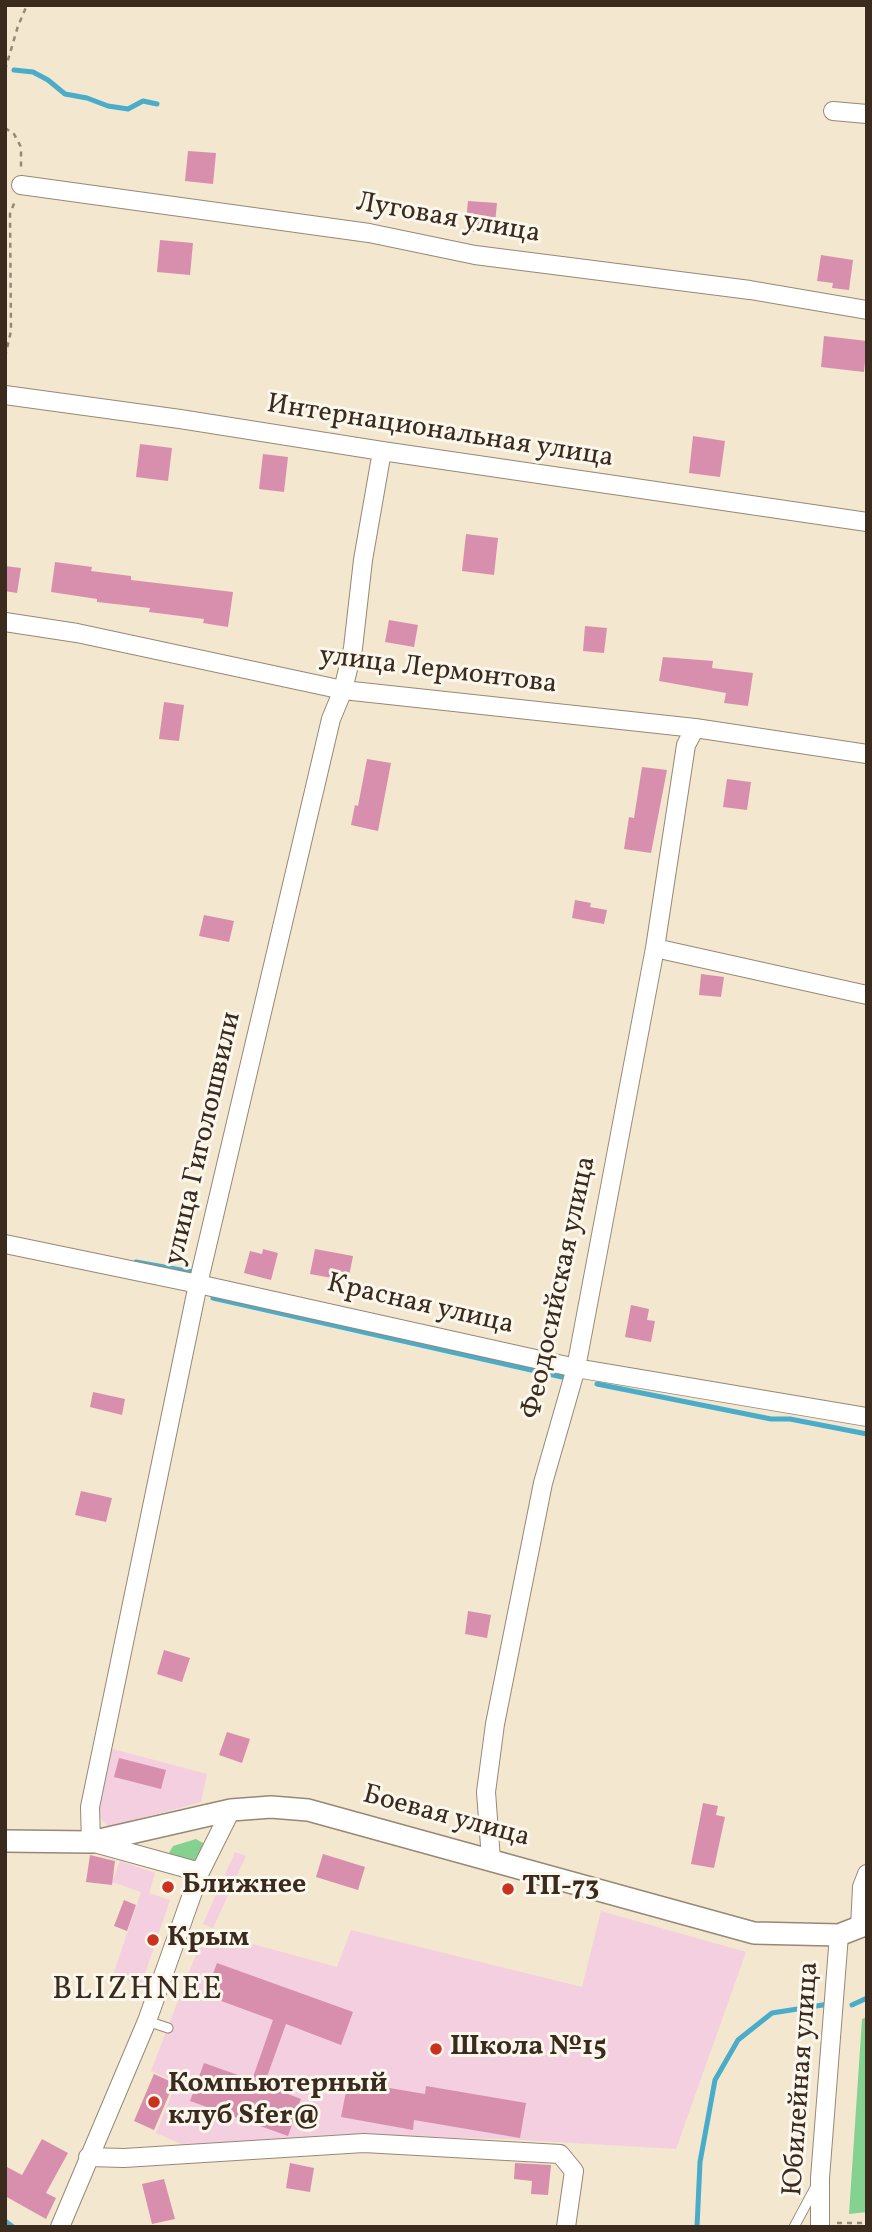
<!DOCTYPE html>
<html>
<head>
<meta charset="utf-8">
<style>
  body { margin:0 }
  #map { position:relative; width:872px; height:2232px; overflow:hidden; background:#f3e7cf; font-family:Vollkorn,serif }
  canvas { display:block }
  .frame { position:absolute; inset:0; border:7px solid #3b2a1e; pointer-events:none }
</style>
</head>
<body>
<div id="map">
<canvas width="872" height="2232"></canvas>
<div class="frame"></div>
</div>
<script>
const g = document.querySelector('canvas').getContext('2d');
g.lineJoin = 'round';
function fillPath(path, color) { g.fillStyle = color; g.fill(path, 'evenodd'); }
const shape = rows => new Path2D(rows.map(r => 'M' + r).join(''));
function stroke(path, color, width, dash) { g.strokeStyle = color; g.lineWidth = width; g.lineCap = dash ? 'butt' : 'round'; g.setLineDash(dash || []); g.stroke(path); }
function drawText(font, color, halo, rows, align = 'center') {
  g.font = font + ' Vollkorn,serif'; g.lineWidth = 6; g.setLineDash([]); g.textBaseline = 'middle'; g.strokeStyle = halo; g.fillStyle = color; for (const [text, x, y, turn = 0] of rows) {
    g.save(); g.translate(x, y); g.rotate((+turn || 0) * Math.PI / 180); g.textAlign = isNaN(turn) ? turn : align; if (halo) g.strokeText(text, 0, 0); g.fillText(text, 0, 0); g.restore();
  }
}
fillPath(shape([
  [109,1748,207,1774,201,1802,108,1827,98,1815,100,1784],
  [235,1852,246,1856,213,1928,203,1924],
  [120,1861,155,1873,149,1893,170,1900,141,1985,113,1975,141,1892,112,1882],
  [601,1911,746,1952,676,2149,505,2139,335,2135,191,2148,156,2133,177,2082,151,2071,205,1931,337,1967,351,1930,582,1987]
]), '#f3cfdf');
fillPath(shape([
  [196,1839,203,1843,206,1850,201,1864,173,1859,169,1853,173,1846],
  [867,2017,867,2212,849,2214,862,2019]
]), '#85d290');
stroke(shape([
  [14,70,33,72,48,80,65,94,87,98,108,106,128,109,143,101,157,104],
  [136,1262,192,1272],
  [213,1298,562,1377],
  [597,1384,771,1419,790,1419,867,1434],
  [852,2005,867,1998],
  [5,2221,13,2227],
  [697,2227,700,2162,715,2080,738,2040,772,2013,829,2004]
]), '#49acc9', 5);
fillPath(shape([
  [188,151,216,153,213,184,185,181],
  [468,201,497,203,494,234,465,231],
  [160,240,193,243,190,275,157,272],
  [821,255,853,260,849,290,832,288,833,283,817,281],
  [824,336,867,341,864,372,821,367],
  [693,436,725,441,720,477,689,473],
  [140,444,172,448,168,481,136,477],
  [263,454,288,457,284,492,259,489],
  [466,534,498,538,494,575,462,571],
  [55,562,92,567,91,571,131,576,131,580,233,592,228,627,203,623,204,619,149,612,150,608,97,602,97,599,51,592],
  [5,566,21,568,17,593,5,591],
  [389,620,418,625,414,647,385,642],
  [585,626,607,628,604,653,583,651],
  [663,657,713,661,712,668,753,673,748,706,724,703,726,693,659,681],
  [164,702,184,705,179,741,159,739],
  [367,759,391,763,378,831,351,825,355,805,358,806],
  [642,767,667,770,651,853,624,849,629,817,634,818],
  [727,779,751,782,747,810,723,807],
  [575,900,591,903,590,907,607,910,604,924,572,918],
  [204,915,234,921,229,942,199,936],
  [701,974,724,977,721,997,699,995],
  [263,1249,278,1253,271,1280,244,1273,250,1251,262,1254],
  [315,1249,353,1256,348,1281,310,1274],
  [631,1305,649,1309,647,1320,655,1321,651,1342,625,1337],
  [93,1392,125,1399,122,1415,90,1407],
  [81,1491,112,1498,106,1522,75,1515],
  [468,1611,491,1615,487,1638,465,1634],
  [164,1650,190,1658,182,1682,157,1674],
  [227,1732,250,1739,242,1763,219,1755],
  [119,1758,166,1770,161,1789,114,1777],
  [703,1803,718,1806,716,1815,725,1817,714,1868,691,1864],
  [323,1854,365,1867,358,1890,316,1877],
  [90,1855,115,1861,112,1885,86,1882],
  [124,1900,136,1905,127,1931,114,1926],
  [217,1963,353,2012,341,2045,286,2024,264,2085,301,2099,288,2136,190,2101,204,2063,252,2080,273,2020,205,1995],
  [154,2074,174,2083,154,2130,134,2121],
  [348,2081,425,2094,426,2086,526,2103,520,2138,414,2120,413,2130,341,2117],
  [42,2139,68,2153,46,2193,56,2198,46,2219,5,2196,5,2166,22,2175],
  [290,2163,314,2168,310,2192,286,2188],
  [515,2163,551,2165,548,2195,531,2194,532,2181,514,2179],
  [164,2179,175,2219,152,2224,142,2184]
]), '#d88fad');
const service = shape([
  [147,2021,168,2028],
  [794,2227,816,2186]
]);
const minor = shape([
  [833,111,867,114],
  [21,185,369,233,475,255,750,290,867,310],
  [5,395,180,419,382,451,867,522],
  [5,622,77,633,343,690,695,728,867,754],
  [655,948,867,995],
  [5,1244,198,1284,576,1368,867,1417],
  [491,1859,486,1792,495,1724,543,1483,576,1368,655,948,686,745,695,728],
  [200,1872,91,1842,90,1807,198,1284,331,719,343,690,353,648,363,560,382,451],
  [860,1928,862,1887,867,1874],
  [88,2157,124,2158,364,2143,560,2154,574,2171,566,2227],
  [60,2227,147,2021,200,1872,231,1810],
  [820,2227,820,2178,839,1935]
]);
const tertiary = shape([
  [5,1841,91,1842,231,1810,271,1807,308,1810,754,1933,839,1935,867,1924]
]);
stroke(service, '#978876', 11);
stroke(minor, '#978876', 20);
stroke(tertiary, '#978876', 24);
stroke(shape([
  [5,70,18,26,27,5],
  [5,128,14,134,21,147,21,168],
  [5,357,11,331,10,214,15,201],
  [837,2223,867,2223]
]), '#978876', 2.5, [5, 5]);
stroke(service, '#fff', 9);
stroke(minor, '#fff', 18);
stroke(tertiary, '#fff', 21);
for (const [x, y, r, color] of [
  [168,1887,7,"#c8321e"],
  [508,1889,7,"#c8321e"],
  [153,1940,7,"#c8321e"],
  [436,2049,7,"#c8321e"],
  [154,2102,7,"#c8321e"]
]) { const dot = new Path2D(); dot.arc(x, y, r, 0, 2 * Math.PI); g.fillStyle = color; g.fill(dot); stroke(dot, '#fbf7ec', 2.5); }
drawText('28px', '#3b2a1e', '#fbf7ec', [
  ["Луговая улица",448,220,10],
  ["Интернациональная улица",440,433,9],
  ["улица Лермонтова",438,672,7],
  ["улица Гиголошвили",205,1139,-77],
  ["Феодосийская улица",561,1288,-78],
  ["Красная улица",420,1306,13],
  ["Боевая улица",446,1818,15],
  ["Юбилейная улица",803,2079,-86]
]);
drawText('bold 28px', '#3b2a1e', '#fbf7ec', [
  ["Ближнее",182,1887],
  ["ТП-73",522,1889],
  ["Крым",167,1940],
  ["Школа №15",450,2049],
  ["Компьютерный",168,2086],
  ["клуб Sfer@",168,2118]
], 'left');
g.letterSpacing = '2px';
drawText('32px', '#3b2a1e', '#fbf7ec', [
  ["BLIZHNEE",138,1992]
]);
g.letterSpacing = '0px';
</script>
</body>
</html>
